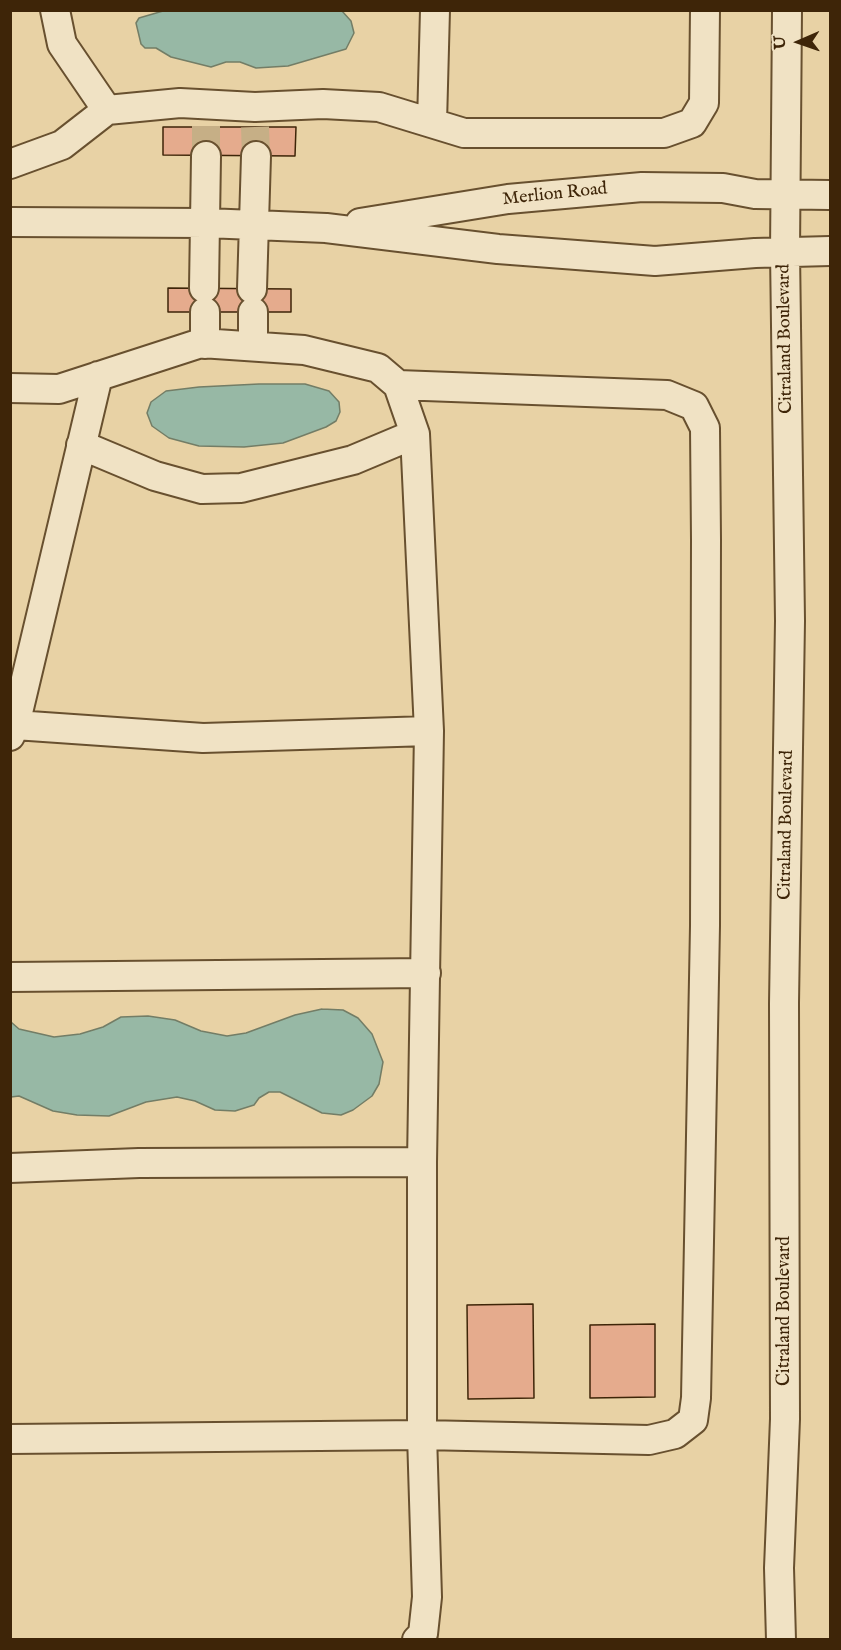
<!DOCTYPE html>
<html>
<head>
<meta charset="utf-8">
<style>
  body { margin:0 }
  #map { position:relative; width:841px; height:1650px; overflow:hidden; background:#e8d2a5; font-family:"IM FELL English",serif }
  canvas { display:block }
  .frame { position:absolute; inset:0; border:12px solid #3e2508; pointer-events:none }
  .north { position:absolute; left:769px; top:12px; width:60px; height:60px; -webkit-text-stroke:4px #f0e2c4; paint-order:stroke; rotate:268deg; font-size:16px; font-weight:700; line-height:24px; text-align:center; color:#3e2508 }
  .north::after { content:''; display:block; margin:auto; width:21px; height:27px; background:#3e2508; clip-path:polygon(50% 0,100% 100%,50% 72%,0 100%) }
</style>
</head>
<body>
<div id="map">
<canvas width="841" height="1650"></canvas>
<div class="frame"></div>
<div class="north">U</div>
</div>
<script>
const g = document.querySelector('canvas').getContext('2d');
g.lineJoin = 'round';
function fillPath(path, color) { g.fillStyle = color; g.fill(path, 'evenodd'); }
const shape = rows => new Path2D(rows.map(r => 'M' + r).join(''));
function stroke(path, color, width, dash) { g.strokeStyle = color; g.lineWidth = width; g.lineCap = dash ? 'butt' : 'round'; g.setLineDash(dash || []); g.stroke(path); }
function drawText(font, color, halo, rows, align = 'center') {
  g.font = font + ' "IM FELL English",serif'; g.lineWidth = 5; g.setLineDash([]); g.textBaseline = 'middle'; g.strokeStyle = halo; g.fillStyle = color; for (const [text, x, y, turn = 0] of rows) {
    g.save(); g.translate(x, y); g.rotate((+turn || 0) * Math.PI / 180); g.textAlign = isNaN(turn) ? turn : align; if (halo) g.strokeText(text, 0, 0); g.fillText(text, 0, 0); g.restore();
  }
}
const water = shape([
  [342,11,351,21,354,33,346,49,288,66,256,68,240,62,226,62,211,67,171,57,156,48,145,48,141,44,136,23,139,18,163,11,342,11],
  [259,384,305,384,329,391,339,402,340,412,336,421,326,427,283,443,244,447,199,446,169,438,152,426,147,413,151,402,166,391,199,387,259,384],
  [322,1009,343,1010,358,1018,372,1034,383,1062,379,1084,372,1096,353,1110,341,1115,322,1113,280,1092,269,1092,259,1098,254,1105,235,1111,215,1110,195,1101,177,1097,146,1102,109,1116,77,1115,53,1111,19,1096,11,1097,11,1022,19,1029,54,1037,80,1034,103,1027,121,1017,148,1016,175,1020,201,1031,227,1036,246,1033,295,1015,322,1009]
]);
fillPath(water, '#97b8a5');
stroke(water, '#737d66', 1.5);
const building = shape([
  [163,127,296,127,295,156,163,155,163,127],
  [168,288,291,289,291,312,168,312,168,288],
  [533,1304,534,1398,468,1399,467,1305,533,1304],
  [655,1324,655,1397,590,1398,590,1325,655,1324]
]);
fillPath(building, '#e5ab8d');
stroke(building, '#3e2508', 1.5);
stroke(shape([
  [206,126,206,156],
  [255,127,256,156]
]), '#c6af86', 28, [28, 14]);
const minor = shape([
  [55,10,62,44,107,110],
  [432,123,435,10],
  [10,164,62,145,107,110,180,103,255,107,323,104,379,107,464,133,664,133,692,123,704,103,705,10],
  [10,222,206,223,326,228,498,249,655,261,755,253,830,251],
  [360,223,508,199,642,187,723,188,755,194,830,195],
  [204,288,206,156],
  [252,289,256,156],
  [205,312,205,344],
  [253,312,253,345],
  [398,385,415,434,429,731,422,1162,422,1435,427,1597,423,1634,417,1640],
  [10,388,59,389,201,343,304,350,378,368,398,385,667,395,694,406,705,428,706,540,705,926,696,1398,693,1420,675,1434,649,1440,422,1435,10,1439],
  [81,445,155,476,202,489,241,488,353,460,415,434],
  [15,725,203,738,429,731],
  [10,736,15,725,98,376],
  [10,977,426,973],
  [10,1168,139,1163,422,1162],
  [781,1640,779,1568,785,1419,784,1003,790,621,785,252,787,10]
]);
stroke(minor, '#68502f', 32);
stroke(minor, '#f0e2c4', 28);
drawText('18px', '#3e2508', '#f0e2c4', [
  ["Merlion Road",555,195,-6],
  ["Citraland Boulevard",786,339,-91],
  ["Citraland Boulevard",787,825,-89],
  ["Citraland Boulevard",785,1311,-90]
]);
</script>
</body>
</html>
